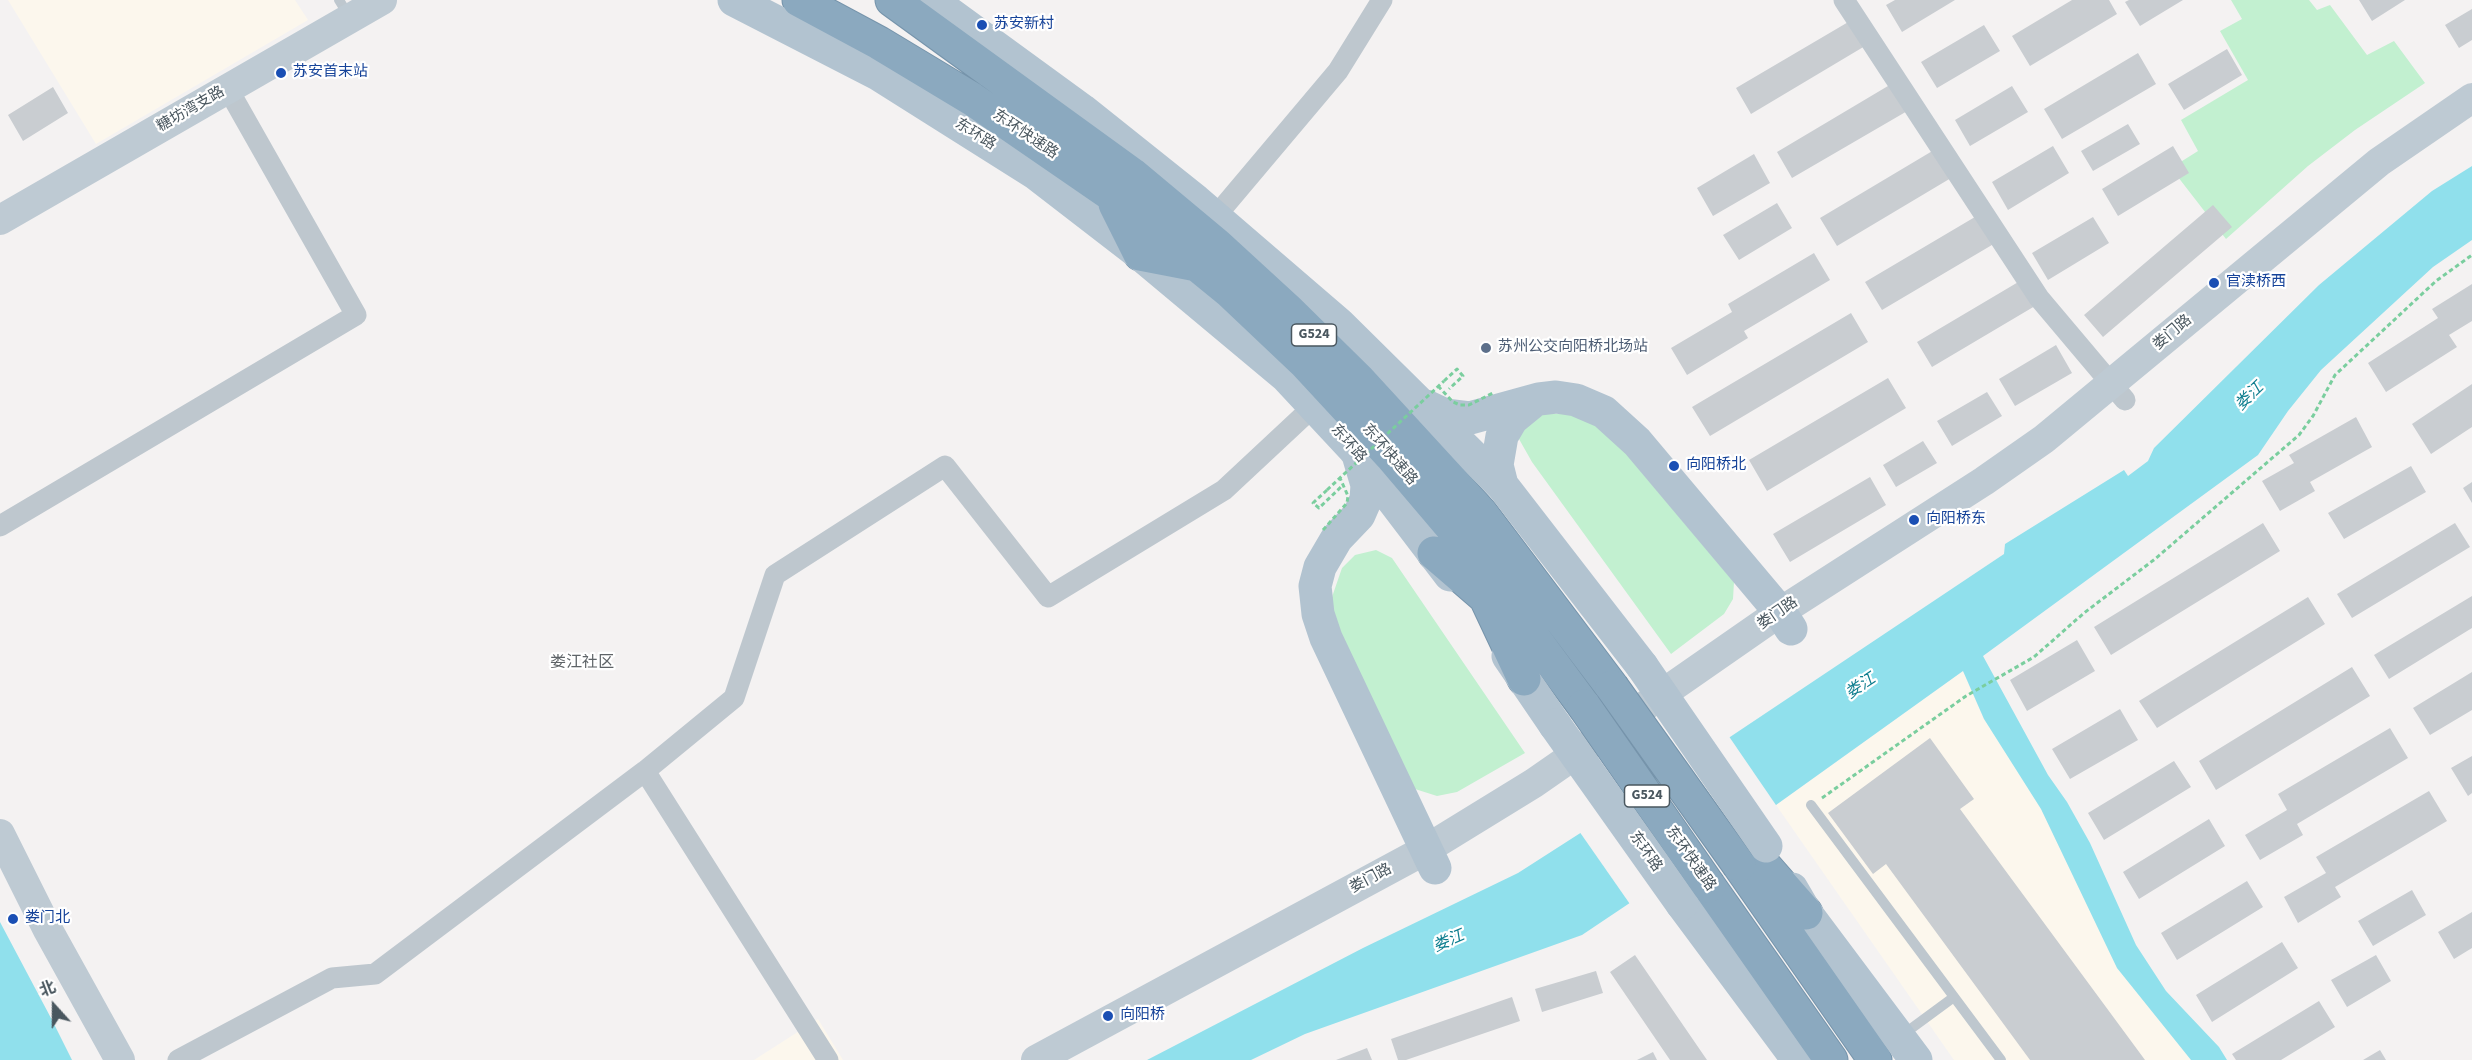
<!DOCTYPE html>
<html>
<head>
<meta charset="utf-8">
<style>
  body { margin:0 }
  #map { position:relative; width:2472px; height:1060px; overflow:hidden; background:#f4f2f2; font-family:"Source Sans 3","Noto Sans SC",sans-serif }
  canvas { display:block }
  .north { position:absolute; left:24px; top:976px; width:60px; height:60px; -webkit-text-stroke:4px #fff; paint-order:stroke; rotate:339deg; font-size:16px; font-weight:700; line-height:24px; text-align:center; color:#4a575f }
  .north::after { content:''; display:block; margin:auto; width:21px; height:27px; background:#4a575f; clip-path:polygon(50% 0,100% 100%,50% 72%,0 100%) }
</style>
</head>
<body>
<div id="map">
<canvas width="2472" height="1060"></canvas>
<div class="north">北</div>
</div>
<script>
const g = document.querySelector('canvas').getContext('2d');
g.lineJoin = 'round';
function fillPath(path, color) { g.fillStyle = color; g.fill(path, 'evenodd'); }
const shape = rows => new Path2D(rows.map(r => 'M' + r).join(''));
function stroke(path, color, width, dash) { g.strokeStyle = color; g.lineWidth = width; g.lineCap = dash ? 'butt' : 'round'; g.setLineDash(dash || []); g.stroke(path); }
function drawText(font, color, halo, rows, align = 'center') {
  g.font = font + ' "Source Sans 3","Noto Sans SC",sans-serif'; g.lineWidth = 4.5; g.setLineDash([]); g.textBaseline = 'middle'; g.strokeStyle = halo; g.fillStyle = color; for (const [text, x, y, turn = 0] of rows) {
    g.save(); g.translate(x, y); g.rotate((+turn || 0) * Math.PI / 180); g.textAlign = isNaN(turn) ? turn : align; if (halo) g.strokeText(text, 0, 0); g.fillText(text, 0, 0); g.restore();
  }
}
fillPath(shape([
  [8,0,295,0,308,20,96,144],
  [1963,671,1984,719,2041,809,2117,968,2191,1060,1954,1060,1776,805],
  [818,1019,843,1060,754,1060]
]), '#fcf7ed');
fillPath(shape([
  [2231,0,2309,0,2317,10,2330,5,2367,55,2394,41,2425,83,2355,130,2308,166,2226,239,2171,168,2198,151,2181,120,2248,80,2220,31,2242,19],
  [1592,413,1734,582,1733,599,1724,614,1671,654,1532,462,1519,439,1517,428,1542,414],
  [1376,550,1392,558,1525,753,1457,792,1437,796,1415,789,1334,623,1332,597,1342,568,1355,555]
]), '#c2f0d0');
fillPath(shape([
  [2472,166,2472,240,2433,267,2321,370,2288,411,2258,455,1983,656,2048,775,2067,802,2090,843,2136,945,2166,991,2219,1047,2227,1060,2191,1060,2117,968,2041,809,1984,719,1963,671,1776,805,1582,935,1305,1034,1251,1060,1147,1060,1363,948,1518,873,1727,739,2004,554,2005,544,2124,470,2128,476,2148,461,2154,448,2319,285,2432,191],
  [0,922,52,1020,72,1060,0,1060]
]), '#90e0ec');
fillPath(shape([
  [1728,735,1778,808,1632,907,1579,831]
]), '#f4f2f2');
fillPath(shape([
  [1895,0,1955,0,1902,32,1886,5],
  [2072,0,2109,0,2117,14,2030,66,2012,36],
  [2129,0,2183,0,2140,26,2125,2],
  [2359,0,2405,0,2372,21],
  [2472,9,2472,40,2459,48,2445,25],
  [1850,21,1865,46,1751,114,1736,88],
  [1984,25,2000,51,1937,88,1921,62],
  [2227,49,2242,75,2184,110,2168,84],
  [2138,53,2156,84,2062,139,2044,109],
  [1893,83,1909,110,1792,178,1777,152],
  [2012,86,2028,112,1970,146,1955,120],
  [53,87,68,113,23,141,8,115],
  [2128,124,2140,144,2093,171,2081,151],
  [2053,146,2069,173,2008,210,1992,182],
  [2173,146,2189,173,2118,216,2102,189],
  [1934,150,1951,178,1837,246,1820,218],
  [1754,154,1770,183,1713,216,1697,188],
  [1777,203,1792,228,1739,260,1723,235],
  [2213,205,2232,227,2103,337,2084,315],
  [1980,214,1997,242,1882,310,1865,282],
  [2093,217,2109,243,2048,280,2032,253],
  [1814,253,1830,280,1744,331,1748,338,1687,375,1671,348,1732,312,1728,304],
  [2020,281,2035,306,1932,367,1917,342],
  [2472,284,2472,321,2449,335,2457,347,2386,392,2368,363,2438,318,2432,309],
  [1851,313,1868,342,1710,436,1692,407],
  [2056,345,2072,373,2015,406,1999,379],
  [1888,378,1906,408,1767,491,1749,460],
  [2472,384,2472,427,2431,454,2412,424],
  [1987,392,2002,416,1952,446,1937,421],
  [2356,417,2372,447,2310,482,2315,491,2280,511,2262,481,2294,463,2289,455],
  [1923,441,1937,463,1896,487,1883,465],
  [2411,466,2426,492,2344,539,2328,513],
  [1870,477,1886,505,1790,562,1773,534],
  [2472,482,2472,503,2463,488],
  [2263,523,2280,551,2111,655,2094,627],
  [2455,523,2470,547,2352,618,2337,594],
  [2472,596,2472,628,2389,679,2374,655],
  [2308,597,2325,624,2157,728,2139,701],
  [2077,640,2095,671,2027,711,2010,680],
  [2352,667,2370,696,2216,790,2199,761],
  [2472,672,2472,710,2430,735,2413,708],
  [2120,709,2138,740,2070,779,2052,749],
  [2390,728,2408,758,2297,824,2303,835,2260,860,2245,835,2287,810,2278,794],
  [1930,738,1974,799,1960,809,2145,1060,2030,1060,1886,864,1873,874,1828,813],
  [2472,756,2472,793,2468,796,2451,768],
  [2174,761,2191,787,2104,840,2088,813],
  [2429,791,2447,821,2335,887,2341,897,2298,923,2284,897,2326,873,2316,857],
  [2209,819,2225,846,2139,899,2123,872],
  [2247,881,2263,907,2177,960,2161,933],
  [2412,890,2426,915,2373,946,2358,921],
  [2472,912,2472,948,2454,959,2438,932],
  [2282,942,2298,968,2212,1022,2196,995],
  [1635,955,1707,1060,1670,1060,1610,972],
  [2376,955,2391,981,2347,1007,2331,980],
  [1596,971,1603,993,1542,1012,1535,989],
  [1512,997,1520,1021,1406,1060,1398,1060,1391,1039],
  [2319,1001,2335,1027,2281,1060,2236,1060,2232,1054],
  [1367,1048,1372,1060,1336,1060],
  [2380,1050,2386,1060,2363,1060],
  [1653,1052,1657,1060,1637,1060]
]), '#c9cdd1');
const highway = shape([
  [799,0,879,43,972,99,1110,194,1230,292,1305,363,1392,457,1454,530,1584,706],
  [892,0,1132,174,1217,245,1290,312,1358,379,1481,513,1612,687],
  [1115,204,1140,254,1197,265],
  [1434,553,1492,603],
  [1484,594,1524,679],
  [1748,847,1806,913],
  [1739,865,1875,1060],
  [1709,886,1831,1060]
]);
stroke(highway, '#7694ab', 35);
stroke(shape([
  [1444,381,1457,369,1463,376,1449,389],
  [1327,490,1313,503,1319,508,1342,486],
  [1822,798,1966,696,2034,657,2084,613,2155,559,2299,435,2313,416,2335,375,2436,281,2472,255]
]), '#7ace9e', 3, [4.5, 3]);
stroke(shape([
  [339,0,350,18],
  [1811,805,2001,1060],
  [1901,1036,1954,997]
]), '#bec7ce', 10);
stroke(shape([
  [1844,0,2039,298,2125,400],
  [1215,217,1338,71,1382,0],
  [0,526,356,315,228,89],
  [645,771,828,1060],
  [178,1060,332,978,375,974,645,771,734,698,775,575,945,466,1048,597,1224,490,1314,406]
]), '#bec7ce', 21);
stroke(shape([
  [0,220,382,0],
  [0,834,48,930,120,1060],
  [1036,1060,1425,850,1534,783,1780,612,1984,481,2044,439,2379,162,2472,98]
]), '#becad3', 30);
stroke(shape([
  [734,0,878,74,1035,173,1140,254,1286,376,1354,449,1450,575],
  [931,0,1082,110,1196,201,1339,324,1502,485,1642,666],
  [1426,406,1445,415,1470,418,1539,399,1556,397,1576,400,1604,412,1637,442,1780,612,1791,629],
  [1359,458,1367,485,1366,499,1359,515,1337,538,1320,567,1315,586,1318,614,1326,638,1435,868],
  [1502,485,1497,465,1502,436,1512,419,1534,401],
  [1508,656,1555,725],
  [1792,889,1806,913,1916,1060],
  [1682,904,1798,1060]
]), '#b2c3d0', 33);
stroke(highway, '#8ba9bf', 33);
const highwayBridge = shape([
  [1612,687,1739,865],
  [1584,706,1709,886]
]);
stroke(highwayBridge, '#7694ab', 35, []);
stroke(shape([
  [1438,386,1453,402,1460,405,1469,405,1493,393],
  [1327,490,1444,381],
  [1323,530,1347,503,1348,496,1340,478]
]), '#7ace9e', 3, [4.5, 3]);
stroke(shape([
  [1642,666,1766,846],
  [1555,725,1682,904]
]), '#b2c3d0', 33);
stroke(highwayBridge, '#8ba9bf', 33);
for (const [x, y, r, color] of [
  [982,25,6,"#1a4fb4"],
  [281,73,6,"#1a4fb4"],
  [2214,283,6,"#1a4fb4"],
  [1486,348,6,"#5c6f8a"],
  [1674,466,6,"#1a4fb4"],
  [1914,520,6,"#1a4fb4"],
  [13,919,6,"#1a4fb4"],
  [1108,1016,6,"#1a4fb4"]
]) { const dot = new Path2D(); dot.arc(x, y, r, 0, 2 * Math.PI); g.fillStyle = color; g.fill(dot); stroke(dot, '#fff', 2); }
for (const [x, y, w] of [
  [1314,335,45],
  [1647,796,45]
]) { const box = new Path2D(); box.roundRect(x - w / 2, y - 11, w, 22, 4.5); g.fillStyle = '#fff'; g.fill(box); stroke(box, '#4a575f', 1.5); }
drawText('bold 14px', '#4a575f', null, [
  ["G524",1314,335],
  ["G524",1647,796]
]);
drawText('15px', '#164399', '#fff', [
  ["苏安新村",994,25],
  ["苏安首末站",293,73],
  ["官渎桥西",2226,283],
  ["向阳桥北",1686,466],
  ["向阳桥东",1926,520],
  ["娄门北",25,919],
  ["向阳桥",1120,1016]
], 'left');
drawText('15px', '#4a575f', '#fff', [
  ["糖坊湾支路",191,110,-30],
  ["东环路",975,135,32],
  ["东环快速路",1025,135,34],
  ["娄门路",2173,333,-40],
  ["东环路",1348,444,49],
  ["东环快速路",1389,455,49],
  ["娄门路",1778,614,-34],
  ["东环路",1645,852,55],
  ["东环快速路",1690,859,55],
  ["娄门路",1371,879,-28]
]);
drawText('15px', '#4e5e75', '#fff', [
  ["苏州公交向阳桥北场站",1498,348]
], 'left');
drawText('italic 16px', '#0f7e8f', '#fff', [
  ["娄江",2250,397,-44],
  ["娄江",1861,687,-34],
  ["娄江",1449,942,-23]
]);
drawText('16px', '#5e6367', '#fff', [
  ["娄江社区",582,663]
]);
</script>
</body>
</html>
